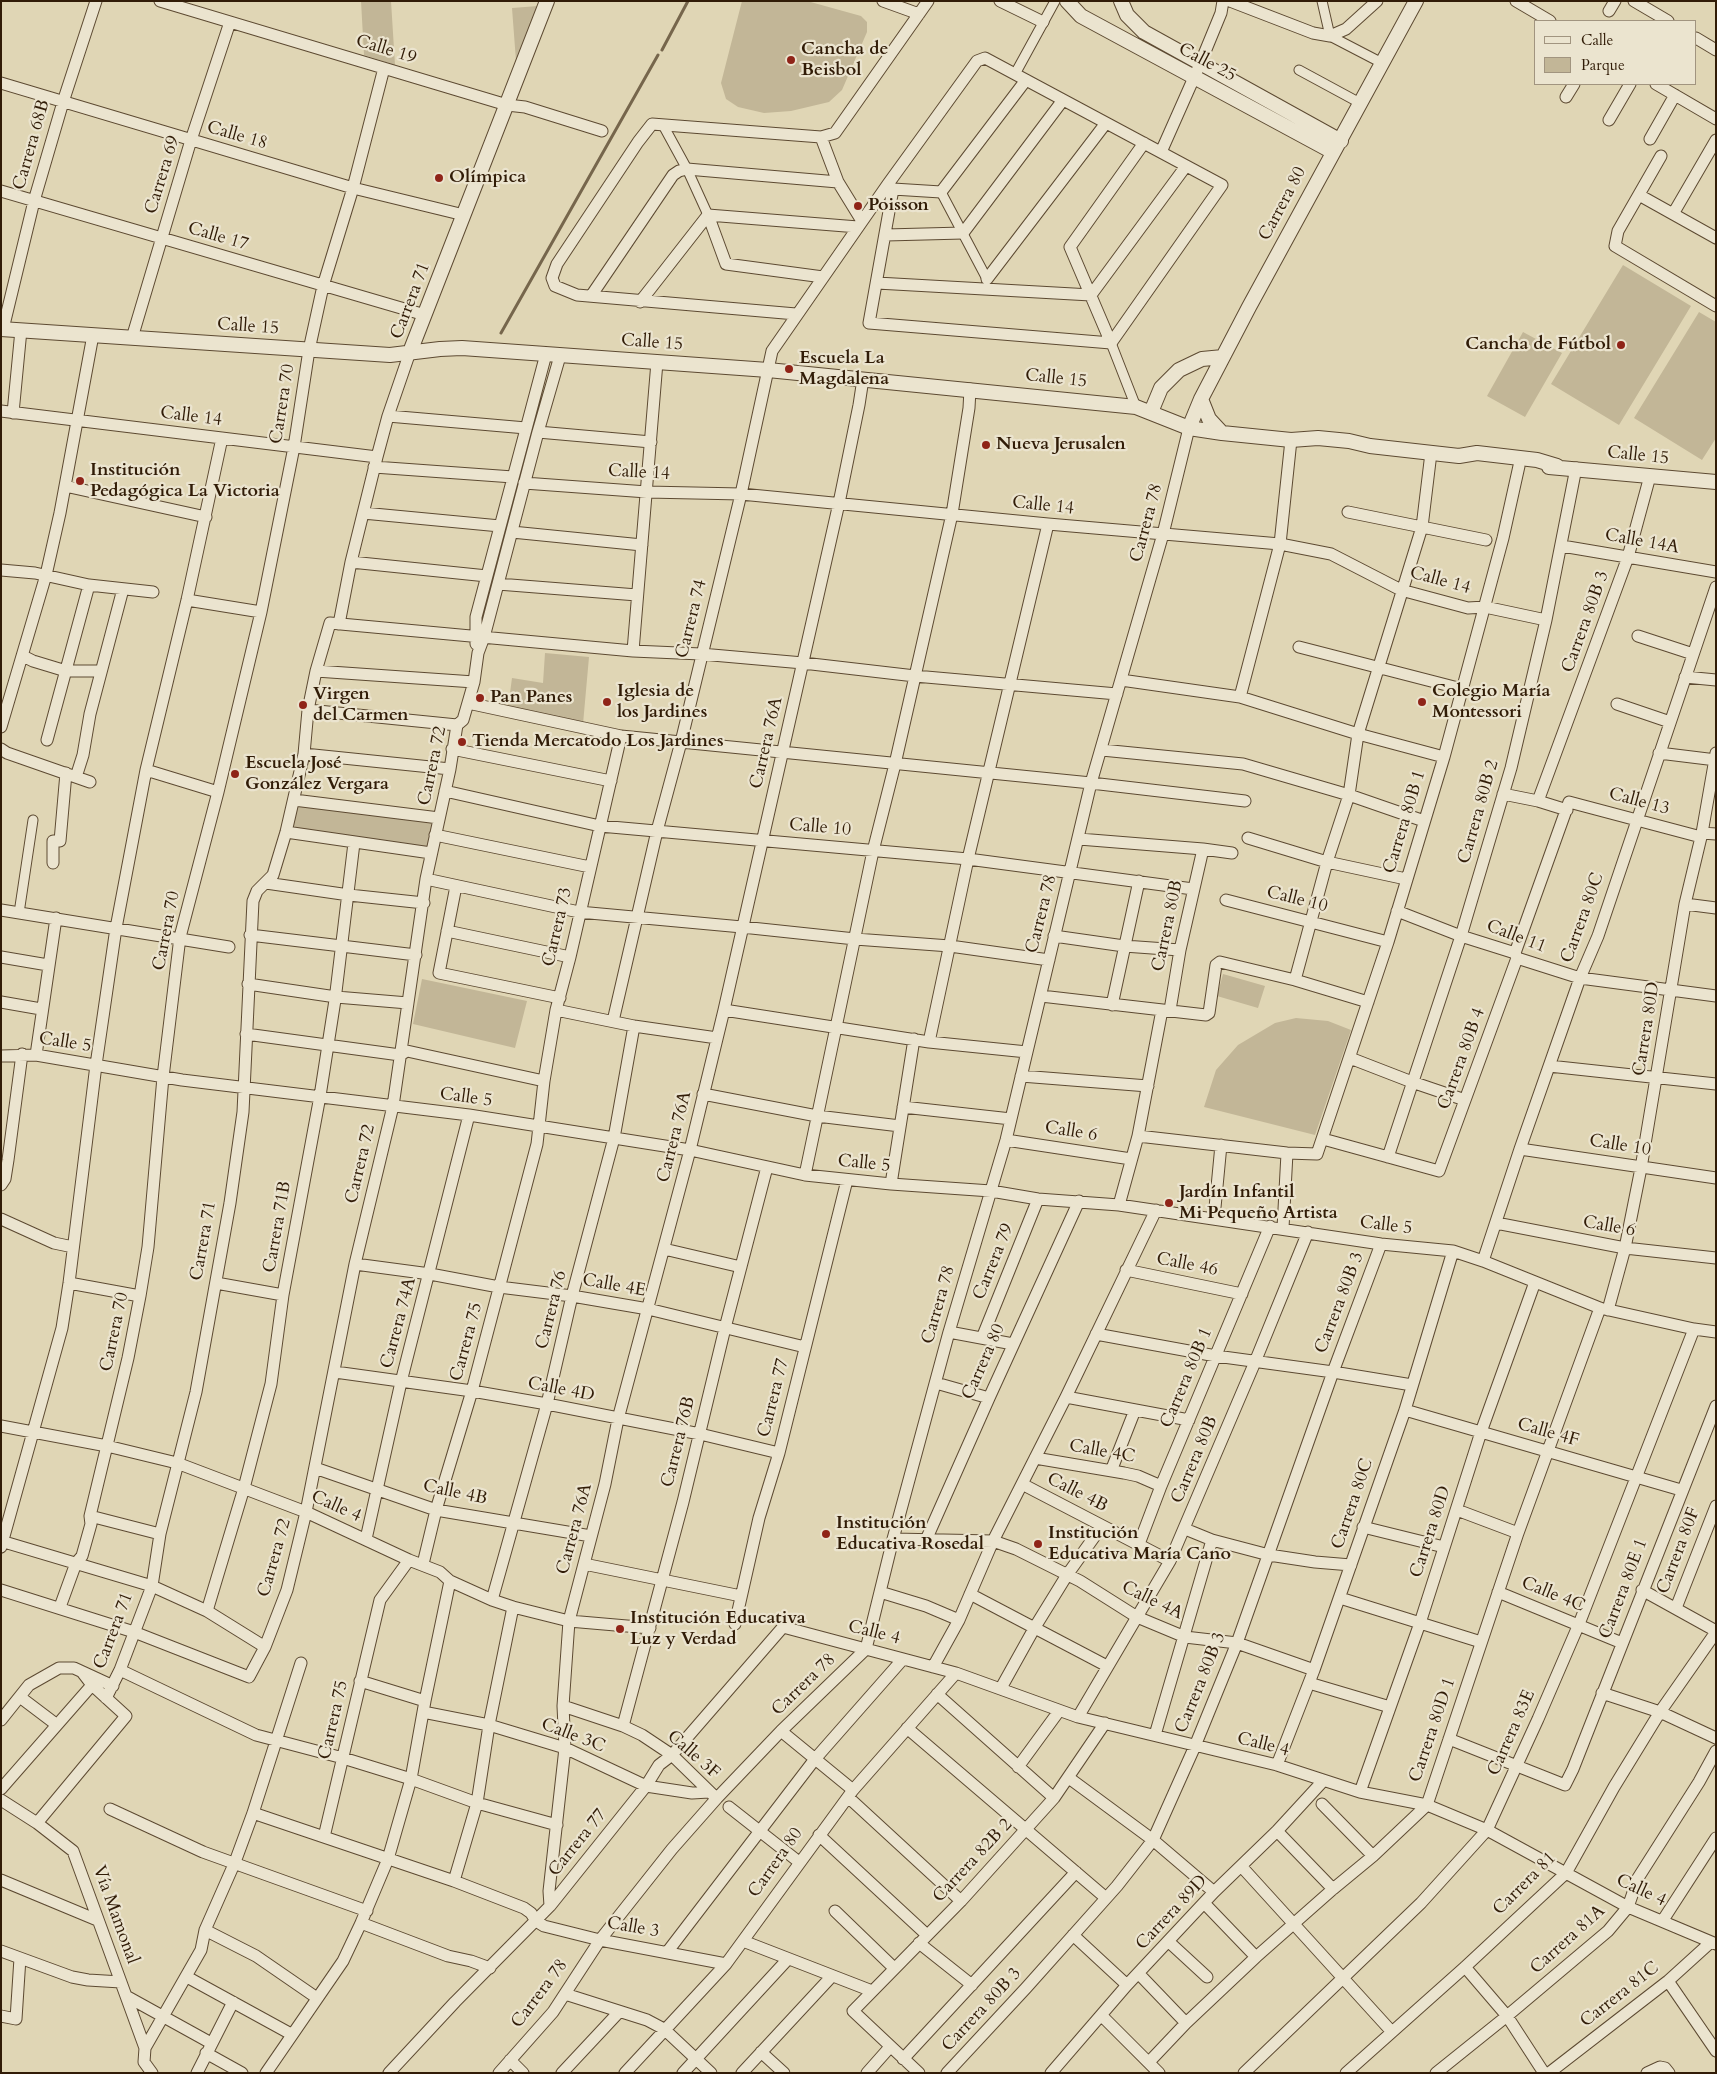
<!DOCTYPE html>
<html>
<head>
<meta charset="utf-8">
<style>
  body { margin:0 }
  #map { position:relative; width:1717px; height:2074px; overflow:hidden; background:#e0d6b5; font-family:Cardo,serif }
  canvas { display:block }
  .frame { position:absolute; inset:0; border:2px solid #311c07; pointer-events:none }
  .legend { position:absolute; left:1534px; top:20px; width:162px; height:65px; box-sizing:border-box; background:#ebe4cf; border:1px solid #a1947f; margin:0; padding:6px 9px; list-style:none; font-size:15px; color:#311c07 }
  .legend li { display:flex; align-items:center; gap:10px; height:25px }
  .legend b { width:25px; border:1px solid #a1947f }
</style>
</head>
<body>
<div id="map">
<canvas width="1717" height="2074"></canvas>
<div class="frame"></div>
<ul class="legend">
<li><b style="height:6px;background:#ebe4cf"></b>Calle</li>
<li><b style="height:14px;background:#c2b697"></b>Parque</li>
</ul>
</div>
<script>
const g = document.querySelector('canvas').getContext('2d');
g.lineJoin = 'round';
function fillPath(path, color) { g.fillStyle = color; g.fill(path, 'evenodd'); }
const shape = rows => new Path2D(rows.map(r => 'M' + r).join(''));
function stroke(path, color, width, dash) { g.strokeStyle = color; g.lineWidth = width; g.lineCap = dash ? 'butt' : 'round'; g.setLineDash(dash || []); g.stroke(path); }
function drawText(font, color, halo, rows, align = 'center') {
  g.font = font + ' Cardo,serif'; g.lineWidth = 4.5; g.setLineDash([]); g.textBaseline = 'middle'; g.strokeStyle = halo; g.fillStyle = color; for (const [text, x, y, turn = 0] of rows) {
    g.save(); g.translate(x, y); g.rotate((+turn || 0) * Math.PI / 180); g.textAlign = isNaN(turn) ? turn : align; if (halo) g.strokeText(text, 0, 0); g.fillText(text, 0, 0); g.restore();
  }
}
fillPath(shape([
  [361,1,391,1,395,65,364,55],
  [742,1,807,1,861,16,867,22,867,32,842,90,829,102,791,111,764,113,738,107,726,99,721,83],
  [538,6,516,61,512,8],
  [1623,265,1691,306,1619,425,1551,384],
  [1699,312,1716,322,1716,438,1702,460,1634,418],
  [1523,332,1562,353,1525,417,1487,396],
  [545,653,589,657,583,724,508,708,512,678,543,683],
  [296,804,433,822,426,850,288,830],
  [1223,974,1265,986,1258,1008,1217,996],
  [422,979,527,1001,515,1048,413,1024],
  [1296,1018,1328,1021,1351,1030,1315,1135,1204,1107,1216,1070,1238,1045,1275,1023]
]), '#c2b697');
stroke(shape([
  [662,50,688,1],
  [501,333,658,55]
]), '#76664c', 3);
const pedestrian = shape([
  [1322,1,1330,36,1382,63],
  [1299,70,1360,103],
  [1015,74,1055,1],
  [663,125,687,169,708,215],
  [941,192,987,279],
  [1111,343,1136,407],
  [19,913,33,820]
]);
const minor = shape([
  [160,1,507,105,525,107,602,131],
  [883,1,919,14],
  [1000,1,1043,22],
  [1230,1,1313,33,1330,36,1346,29,1377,1],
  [1516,1,1550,21],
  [1634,1,1668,21],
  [1609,11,1615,1],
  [1696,38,1716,50],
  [1,83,353,188,464,215],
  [1656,84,1716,119],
  [1566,97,1574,84],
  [1609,120,1630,84],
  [821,137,838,182,862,221],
  [1650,139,1675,95],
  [1161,152,1200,64,1221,13,1223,1],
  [1661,156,1618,231,1615,246,1716,306],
  [888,184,893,189,941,192,1026,80],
  [893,189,869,323,1111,343],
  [1,191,425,315],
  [1639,195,1716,238],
  [1673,214,1716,140],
  [708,215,858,227],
  [708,215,726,264,823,277],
  [886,235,963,233,1063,100],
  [987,279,1106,123],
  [877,283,1091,295,1186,166],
  [591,296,673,175,679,171,687,169,838,182],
  [640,302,708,215],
  [796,314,577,295,555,286,552,278,557,264,638,142,652,124,821,137,835,133,928,1],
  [3,329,34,201,63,102,96,1],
  [132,338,191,140,230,22],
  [1111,343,1070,247,1144,143],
  [1,411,377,457],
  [13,413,21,330],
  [388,416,526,428],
  [538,432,651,442],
  [374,467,513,477],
  [524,483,647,492,741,494,1048,524,1280,544,1331,554,1401,590,1468,608,1485,607,1546,620],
  [65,486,206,517],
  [1348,512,1486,540],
  [363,513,500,526],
  [512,532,642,545],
  [1562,546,1716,572],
  [351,562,487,576],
  [1,570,35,573,89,585,153,592],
  [498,584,637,595],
  [187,600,261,612],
  [339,624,351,562,377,457,388,416,410,352],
  [1638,636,1693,654],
  [476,644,476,617,546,354],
  [1299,647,1462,689],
  [633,651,657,362],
  [23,656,33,661,66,671,101,671],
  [316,671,474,682],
  [1685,677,1716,680],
  [1121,680,1240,697,1358,734,1444,757],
  [1240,697,1280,544,1291,440],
  [468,703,621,736,1091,783,1245,801],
  [1617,704,1670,722],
  [308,710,457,725],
  [1,727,46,575,60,513,93,335],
  [47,740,89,585],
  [1,749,7,753,90,782],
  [452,749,611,781],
  [1102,750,1243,764,1349,795,1424,821],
  [1659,753,1716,760],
  [304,754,450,769],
  [146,770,218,792],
  [76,777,83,755,90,714,123,589],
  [445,791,600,826,968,859,1193,889],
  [1503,794,1538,801,1567,810],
  [294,800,439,818],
  [1538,801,1628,557,1650,476],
  [286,832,431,853],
  [1702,833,1716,834],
  [435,835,590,867],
  [1248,838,1327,862,1406,879],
  [1079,839,1203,849,1232,853],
  [53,863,53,841,60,841,66,773],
  [426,879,579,912,742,927,855,939,950,946,1049,960],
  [266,883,349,895,424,903],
  [456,886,439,973,560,998],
  [1226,900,1388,942],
  [1685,904,1716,908],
  [1,910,229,947],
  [1397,911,1461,936,1515,953,1517,958,1580,978,1716,996],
  [447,931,570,957],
  [250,935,416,955],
  [1054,936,1124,946,1180,950],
  [1515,953,1569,802,1701,837],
  [1,957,48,965],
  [1295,980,1327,862,1349,795,1358,734,1422,527,1431,453],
  [248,984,336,997,408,1003],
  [1041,996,1206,1015,1209,1013,1216,965,1220,962,1295,980,1368,1002],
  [1,1002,41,1009],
  [1112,1005,1139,881],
  [556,1010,634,1026,717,1038],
  [724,1010,929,1042,1027,1052],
  [1170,1010,1180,950,1203,849],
  [613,1021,657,831,681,742,741,494,772,351,888,184,977,61,985,58,1222,185,1111,343],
  [246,1034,400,1055,407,1051,544,1081],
  [929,1042,968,859,1048,524],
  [36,1055,56,918],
  [1,1056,36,1055,182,1080,469,1115,690,1150,805,1175,891,1184,991,1191,1038,1199,1119,1205,1381,1244,1453,1251,1483,1261,1600,1308,1694,1329,1716,1332],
  [1350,1058,1412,1082,1465,1100],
  [1549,1066,1716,1084],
  [1021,1076,1148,1086],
  [703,1094,817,1116,900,1126],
  [903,1107,1011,1119],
  [1138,1136,1287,1153,1317,1154,1388,942,1444,757,1503,538,1519,466],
  [1323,1139,1439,1171,1517,958],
  [1006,1140,1131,1159],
  [1520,1149,1716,1178],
  [1388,1157,1461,936,1511,768,1546,620,1576,468],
  [805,1175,873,851,895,764,952,514,969,408,970,389],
  [891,1184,914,1039],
  [1,1185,5,1179,8,1160,22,1054],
  [1119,1205,1138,1136,1162,1010],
  [1214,1218,1221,1145],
  [1,1219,54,1243,73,1247],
  [1496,1223,1625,1248,1716,1258],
  [1283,1228,1287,1153],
  [664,1249,741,1267],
  [1483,1261,1520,1149,1580,978,1598,936,1716,587],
  [355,1264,430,1274,499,1287,572,1296,648,1309,805,1347],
  [1126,1270,1242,1294],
  [69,1283,140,1296],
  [216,1283,283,1295],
  [1608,1310,1625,1248,1641,1168,1685,904,1702,833,1716,753],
  [949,1332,1013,1344],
  [1096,1334,1216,1356,1333,1372,1412,1385],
  [982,1338,1038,1199],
  [335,1372,472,1391,547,1404,700,1434,779,1453],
  [936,1383,989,1398],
  [1066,1397,1189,1420],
  [1405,1410,1681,1490],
  [1,1426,107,1446,177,1463,306,1512,409,1560,440,1572,450,1581,492,1600,513,1607,569,1621,650,1628],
  [1035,1458,1124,1473,1138,1476,1161,1486],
  [315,1468,436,1510,591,1536],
  [1111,1471,1135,1410],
  [1022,1484,1170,1561],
  [1457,1510,1518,1533],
  [90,1516,160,1534],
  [1363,1527,1444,1547],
  [1185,1529,1212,1540,1269,1555,1315,1562,1351,1565],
  [366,1539,401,1382,469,1115],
  [893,1539,993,1541,1016,1549,1080,1581,1137,1617,1185,1637,1237,1643,1314,1670],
  [926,1540,989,1398,1079,1201],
  [1,1541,152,1586,207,1611,265,1647],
  [1139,1544,1161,1486,1270,1226],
  [1,1547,62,1328,69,1283,96,1065,116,928,146,770,187,600,222,438],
  [423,1564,436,1510,472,1391,537,1144,544,1081,556,1010,570,957,621,736],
  [584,1564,741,1596],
  [1,1590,134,1632,249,1677,265,1647,287,1590,306,1512,355,1264,393,1106,426,879,450,769,457,725,463,720,474,682,478,653,484,637,538,432,560,356],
  [1642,1590,1716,1631],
  [880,1592,926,1606,959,1620],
  [1498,1592,1622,1643],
  [970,1594,1107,1666],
  [1340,1598,1481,1642],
  [492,1600,547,1404,572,1296,614,1138,634,1026],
  [60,1607,76,1563,82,1556,91,1524,90,1516,128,1358,140,1296,148,1247,163,1077,180,937,218,792,261,612,294,447,309,350,323,286,353,188,384,68],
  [1676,1608,1716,1506],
  [207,1611,244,1488,271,1384,283,1295,320,1096,335,1000,354,843],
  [735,1624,759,1518,779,1453,847,1180],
  [933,1667,959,1620,993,1541,1066,1397,1156,1210],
  [120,1670,256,1735,343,1758,411,1779,477,1803,557,1825],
  [360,1681,425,1701],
  [1309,1683,1390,1707],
  [1001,1688,1035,1627,1067,1575,1102,1526],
  [1602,1693,1660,1712,1716,1738],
  [937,1694,1054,1798],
  [20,1697,57,1725],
  [106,1698,120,1670,152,1586,160,1534,196,1392,230,1203,243,1112,253,901,257,891,273,875,286,832,304,754,308,710,316,671,330,623,633,651,701,654,803,663,915,676,1117,694],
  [563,1706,623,1726,642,1735,672,1755,713,1795],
  [423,1712,489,1725,565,1748,646,1786,692,1793,709,1792],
  [1078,1717,1170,1561,1255,1362,1308,1232],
  [1,1720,29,1685,59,1668,74,1668,113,1686],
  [623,1726,683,1502,725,1328,767,1167],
  [907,1728,1106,1898],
  [781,1731,853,1790],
  [1155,1735,1212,1540],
  [1449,1739,1565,1785,1573,1769,1716,1406],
  [1277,1765,1314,1670,1405,1410,1453,1251],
  [1018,1767,1059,1711],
  [1069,1778,1153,1840,1214,1892],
  [1,1789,92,1685],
  [1360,1792,1420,1623,1481,1432,1535,1282],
  [848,1797,961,1901],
  [1,1800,37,1823,73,1851,145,2048,144,2062,152,2073],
  [1322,1804,1373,1856],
  [729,1807,799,1862],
  [110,1809,203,1852,367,1911],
  [253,1813,454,1881,524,1908,531,1913,536,1921,544,1926,600,1940,726,1964],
  [37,1823,126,1716,92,1685,82,1672],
  [1277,1831,1333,1889],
  [819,1835,927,1935],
  [324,1837,380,1600,409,1560],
  [1241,1866,1392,2032],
  [1,1880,97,1920],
  [454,1881,477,1803,489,1725,513,1607],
  [1205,1904,1256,1957],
  [550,1906,549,1891,565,1748,563,1706,569,1621,605,1484,618,1419,690,1150,724,1010,839,503,859,405,863,379],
  [835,1911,894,1968],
  [1663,1920,1716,1838],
  [361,1923,448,1956,471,1961,490,1968],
  [205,1930,256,1956,317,1998],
  [1073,1935,1127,1985],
  [743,1941,872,1991],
  [1169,1942,1207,1977],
  [919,1943,972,1985],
  [1,1951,72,1977,88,1980,121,1982],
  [668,1951,815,1759,903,1659],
  [1465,1967,1507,2016,1544,2073],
  [1139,1974,1186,2023],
  [187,1977,291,2034],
  [1668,1981,1716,2051],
  [565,1994,647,2020,664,2029,711,2073],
  [126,1996,211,2043],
  [1,2016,16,2019,20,1958],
  [1102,2016,1159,2073],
  [145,2048,201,1950,205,1930,235,1862,253,1813,301,1663],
  [761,2052,784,2073],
  [206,2053,242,2073],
  [903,2059,1076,1872],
  [510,2060,523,2073],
  [1149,2062,1186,2023,1256,1957,1333,1889,1373,1856,1427,1805,1518,1533,1600,1308],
  [197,2073,233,2002],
  [266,2073,343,1961,361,1923,388,1859,411,1779,425,1701,450,1581],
  [389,2073,455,2002,550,1906,646,1786,659,1765,672,1755,783,1627,956,1673,1078,1717,1277,1765,1360,1792,1427,1805,1487,1830,1628,1907,1716,1944],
  [499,2073,553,2012,600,1940,672,1849,717,1798,781,1731,866,1649,893,1539,949,1332,1006,1140,1091,783,1163,534,1189,428],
  [562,2073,619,2012],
  [625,2073,726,1964,853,1790,956,1673],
  [683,2073,788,1959],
  [742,2073,832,1976],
  [867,2073,890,2047],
  [919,2073,853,2011,961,1901,1054,1798,1105,1723],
  [947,2073,1026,1988,1117,1886,1153,1840,1195,1746,1237,1643,1333,1372,1381,1244],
  [1051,2073,1127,1985,1214,1892,1277,1831,1323,1781],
  [1244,2073,1421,1903,1487,1830,1538,1719,1579,1624,1694,1329],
  [1346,2073,1465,1967,1566,1873,1614,1787,1660,1712,1716,1632],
  [1436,2073,1507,2016,1608,1931,1628,1907,1638,1878,1699,1782,1716,1751],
  [1549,2073,1668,1981,1711,1942],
  [1647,2073,1660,2067,1665,2068,1669,2073]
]);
const tertiary = shape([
  [1067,1,1081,16,1333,152],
  [1121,1,1127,15,1144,32,1341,141],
  [1,329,390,355,440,349,462,348,768,370,1136,407,1189,428,1222,433,1291,440,1318,438,1349,441,1370,446,1459,456,1477,453,1537,460,1557,466],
  [410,352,547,1],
  [1201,399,1209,419,1222,433],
  [1151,412,1161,388,1179,370,1202,359,1223,357],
  [1189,428,1201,399,1249,307,1416,1],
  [1549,467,1716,482]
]);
stroke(pedestrian, '#5d4a32', 11);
stroke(minor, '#5d4a32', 13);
stroke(tertiary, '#5d4a32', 16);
stroke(pedestrian, '#ebe4cf', 9);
stroke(minor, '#ebe4cf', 11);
stroke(tertiary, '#ebe4cf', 14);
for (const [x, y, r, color] of [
  [791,60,5,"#8f2418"],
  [439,178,5,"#8f2418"],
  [858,206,5,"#8f2418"],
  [1621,345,5,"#8f2418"],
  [789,369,5,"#8f2418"],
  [986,445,5,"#8f2418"],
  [80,481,5,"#8f2418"],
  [480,698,5,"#8f2418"],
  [607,702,5,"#8f2418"],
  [1422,702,5,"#8f2418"],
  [303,705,5,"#8f2418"],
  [462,742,5,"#8f2418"],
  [235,774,5,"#8f2418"],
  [1169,1203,5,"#8f2418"],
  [826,1534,5,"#8f2418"],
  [1038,1544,5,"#8f2418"],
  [620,1629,5,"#8f2418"]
]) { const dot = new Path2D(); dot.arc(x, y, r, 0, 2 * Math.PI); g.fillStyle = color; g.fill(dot); stroke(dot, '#ebe4cf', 2); }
drawText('18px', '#311c07', '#ebe4cf', [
  ["Calle 19",386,50,17],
  ["Calle 25",1207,63,28],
  ["Calle 18",237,136,16],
  ["Carrera 68B",32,145,-74],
  ["Carrera 69",163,175,-73],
  ["Carrera 80",1283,204,-62],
  ["Calle 17",218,237,16],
  ["Carrera 71",411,301,-69],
  ["Calle 15",248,327,4],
  ["Calle 15",652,343,4],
  ["Calle 15",1056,379,6],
  ["Carrera 70",283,404,-81],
  ["Calle 14",191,417,7],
  ["Calle 15",1638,456,6],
  ["Calle 14",639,473,3],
  ["Calle 14",1043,506,6],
  ["Carrera 78",1147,523,-75],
  ["Calle 14A",1642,542,10],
  ["Calle 14",1440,581,15],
  ["Carrera 74",692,619,-76],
  ["Carrera 80B 3",1586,622,-70],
  ["Carrera 76A",767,743,-77],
  ["Carrera 72",433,766,-78],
  ["Calle 13",1639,802,15],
  ["Carrera 80B 2",1479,812,-74],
  ["Carrera 80B 1",1405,822,-73],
  ["Calle 10",820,828,5],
  ["Calle 10",1297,900,14],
  ["Carrera 78",1042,914,-76],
  ["Carrera 80C",1583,918,-70],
  ["Carrera 80B",1168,926,-78],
  ["Carrera 73",558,927,-77],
  ["Carrera 70",167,931,-79],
  ["Calle 11",1516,937,21],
  ["Carrera 80D",1647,1029,-81],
  ["Calle 5",65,1043,9],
  ["Carrera 80B 4",1462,1059,-70],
  ["Calle 5",466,1098,8],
  ["Calle 6",1071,1132,9],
  ["Carrera 76A",675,1137,-76],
  ["Calle 10",1620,1146,9],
  ["Carrera 72",361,1164,-77],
  ["Calle 5",864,1164,6],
  ["Calle 5",1386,1226,7],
  ["Carrera 71B",278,1227,-80],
  ["Calle 6",1609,1227,10],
  ["Carrera 71",204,1241,-80],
  ["Carrera 79",994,1262,-68],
  ["Calle 46",1187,1265,11],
  ["Calle 4E",614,1286,10],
  ["Carrera 80B 3",1340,1303,-69],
  ["Carrera 78",939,1305,-74],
  ["Carrera 76",552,1310,-76],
  ["Carrera 74A",399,1323,-75],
  ["Carrera 70",115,1332,-78],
  ["Carrera 75",467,1342,-75],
  ["Carrera 80",984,1362,-66],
  ["Carrera 80B 1",1187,1378,-67],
  ["Calle 4D",561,1390,11],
  ["Carrera 77",774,1398,-76],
  ["Calle 4F",1548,1433,16],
  ["Carrera 76B",679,1442,-76],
  ["Calle 4C",1102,1452,10],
  ["Carrera 80B",1195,1460,-67],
  ["Calle 4B",455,1493,12],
  ["Calle 4B",1077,1493,27],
  ["Carrera 80C",1353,1504,-71],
  ["Calle 4",336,1507,24],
  ["Carrera 76A",575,1529,-75],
  ["Carrera 80D",1431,1532,-72],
  ["Carrera 80F",1679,1551,-69],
  ["Carrera 72",275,1558,-74],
  ["Carrera 80E 1",1624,1589,-69],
  ["Calle 4C",1553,1595,22],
  ["Calle 4A",1152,1601,26],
  ["Carrera 71",114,1631,-69],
  ["Calle 4",874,1633,14],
  ["Carrera 80B 3",1201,1683,-68],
  ["Carrera 78",804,1685,-44],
  ["Carrera 75",334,1720,-77],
  ["Carrera 80D 1",1433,1730,-71],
  ["Carrera 83E",1512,1733,-66],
  ["Calle 3C",573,1736,21],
  ["Calle 4",1263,1745,14],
  ["Calle 3F",693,1755,41],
  ["Carrera 77",578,1843,-51],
  ["Carrera 82B 2",973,1861,-47],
  ["Carrera 80",776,1863,-55],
  ["Carrera 81",1525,1884,-45],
  ["Calle 4",1641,1891,25],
  ["Carrera 89D",1172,1913,-47],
  ["Vía Mamonal",115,1915,70],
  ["Calle 3",633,1928,10],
  ["Carrera 81A",1568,1940,-42],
  ["Carrera 78",540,1994,-53],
  ["Carrera 81C",1620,1995,-38],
  ["Carrera 80B 3",982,2010,-47]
]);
drawText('bold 18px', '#311c07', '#ebe4cf', [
  ["Cancha de",801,50],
  ["Beisbol",801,71],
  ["Olímpica",449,178],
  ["Poisson",868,206],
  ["Cancha de Fútbol",1611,345,"right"],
  ["Escuela La",799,359],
  ["Magdalena",799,380],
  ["Nueva Jerusalen",996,445],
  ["Institución",90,471],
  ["Pedagógica La Victoria",90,492],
  ["Iglesia de",617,692],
  ["los Jardines",617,713],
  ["Colegio María",1432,692],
  ["Montessori",1432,713],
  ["Virgen",313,695],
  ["del Carmen",313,716],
  ["Pan Panes",490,698],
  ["Tienda Mercatodo Los Jardines",472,742],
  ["Escuela José",245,764],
  ["González Vergara",245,785],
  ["Jardín Infantil",1179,1193],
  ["Mi Pequeño Artista",1179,1214],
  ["Institución",836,1524],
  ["Educativa Rosedal",836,1545],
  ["Institución",1048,1534],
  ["Educativa María Cano",1048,1555],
  ["Institución Educativa",630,1619],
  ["Luz y Verdad",630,1640]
], 'left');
</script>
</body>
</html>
